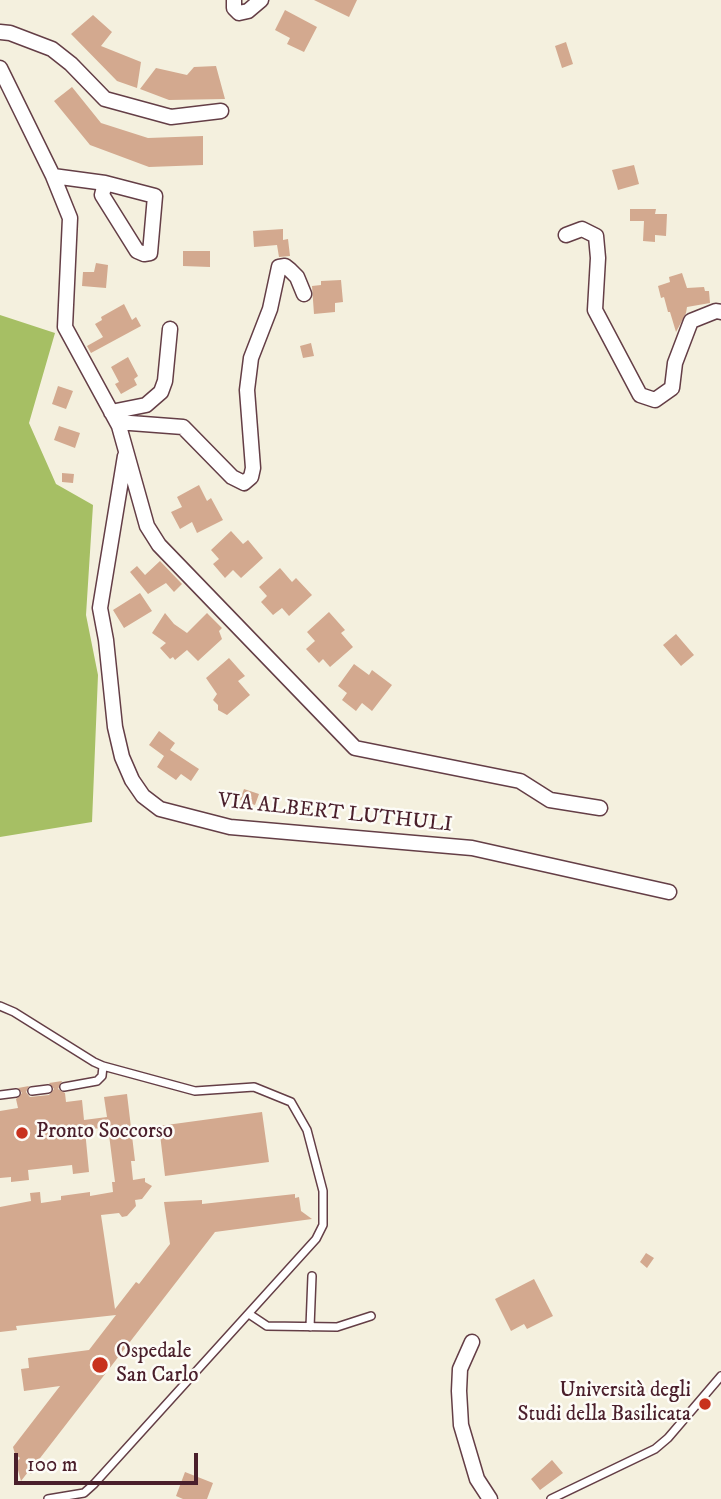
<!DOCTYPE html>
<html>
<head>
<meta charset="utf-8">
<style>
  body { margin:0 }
  #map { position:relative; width:721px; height:1499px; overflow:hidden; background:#f4f0de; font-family:"IM FELL DW Pica",serif }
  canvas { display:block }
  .scale { position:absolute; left:14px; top:1453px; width:184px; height:32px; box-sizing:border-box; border:4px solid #4a1f2b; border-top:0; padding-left:9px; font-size:21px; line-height:24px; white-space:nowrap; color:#4a1f2b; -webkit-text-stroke:5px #fdfcf7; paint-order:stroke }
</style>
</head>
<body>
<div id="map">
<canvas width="721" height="1499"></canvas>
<div class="scale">100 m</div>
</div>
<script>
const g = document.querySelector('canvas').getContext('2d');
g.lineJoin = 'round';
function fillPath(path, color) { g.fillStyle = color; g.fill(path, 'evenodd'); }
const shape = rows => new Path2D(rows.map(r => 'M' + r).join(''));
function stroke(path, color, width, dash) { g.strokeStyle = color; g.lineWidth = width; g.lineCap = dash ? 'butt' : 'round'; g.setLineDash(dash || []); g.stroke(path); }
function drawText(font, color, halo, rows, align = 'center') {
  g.font = font + ' "IM FELL DW Pica",serif'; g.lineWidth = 5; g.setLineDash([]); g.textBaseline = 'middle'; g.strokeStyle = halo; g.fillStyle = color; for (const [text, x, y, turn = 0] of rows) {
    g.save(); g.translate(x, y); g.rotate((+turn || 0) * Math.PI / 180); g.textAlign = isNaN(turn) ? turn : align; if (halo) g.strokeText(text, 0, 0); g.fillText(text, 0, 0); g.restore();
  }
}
fillPath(shape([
  [0,315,55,333,29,423,56,484,93,505,86,615,98,675,92,822,0,837]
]), '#a6bf64');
fillPath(shape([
  [314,0,357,0,349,17],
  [285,10,317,27,304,52,287,44,290,38,275,30],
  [93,15,112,32,101,46,141,62,137,88,117,81,71,34],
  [566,42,573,64,562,68,555,46],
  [216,66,225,99,169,100,140,89,156,68,187,75,194,67],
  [72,87,101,123,148,138,203,136,203,165,149,167,90,145,54,101],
  [634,165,639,184,618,190,612,170],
  [630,209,656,209,655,214,667,214,666,236,655,235,655,242,643,241,644,221,630,221],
  [283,229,283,240,288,239,290,256,279,257,277,245,254,247,253,231],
  [183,251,210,251,210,267,183,266],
  [96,263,108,265,106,288,82,286,83,272,94,272],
  [682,273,687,288,704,287,705,291,709,291,710,303,687,307,686,313,676,332,670,312,668,312,664,297,661,298,658,286,670,282,669,277],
  [341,280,343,302,335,303,335,312,314,314,312,286,321,285,321,281],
  [124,304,132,320,136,317,141,326,91,353,87,346,103,337,95,324,102,320,101,317],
  [311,343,314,356,303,358,300,346],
  [128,357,138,376,134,379,137,385,121,394,115,384,119,382,111,367],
  [58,386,73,391,66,409,52,404],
  [59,426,80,433,75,448,54,440],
  [62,473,74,474,73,483,62,482],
  [199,485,207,501,211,498,223,520,197,533,192,522,180,529,171,512,182,507,177,497],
  [231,531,243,544,248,540,263,558,241,578,233,570,225,578,213,564,219,559,211,550],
  [160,561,182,584,174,592,166,583,148,594,130,572,137,566,145,575],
  [280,568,292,582,296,578,312,595,289,616,282,608,273,615,261,602,267,596,259,587],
  [140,593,152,611,124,628,113,610],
  [329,612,345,630,341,633,353,647,330,667,323,659,319,663,306,649,315,641,307,632],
  [165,613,174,624,187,633,207,613,222,628,219,631,222,639,198,661,187,650,175,660,173,657,170,659,160,648,166,643,152,633],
  [676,634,694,655,681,666,663,645],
  [229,658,245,676,238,681,250,695,227,715,218,710,218,705,213,700,217,694,206,678],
  [354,664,369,675,372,670,392,685,372,711,362,703,356,711,342,700,347,693,338,686],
  [159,731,175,743,170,750,199,769,191,781,181,774,176,780,157,767,164,756,149,745],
  [244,789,259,794,255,805,240,800],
  [62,1081,58,1089,65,1093,66,1102,82,1100,84,1120,107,1117,104,1097,127,1094,135,1161,131,1161,133,1180,145,1178,145,1182,152,1186,142,1199,135,1200,136,1206,127,1216,122,1217,119,1213,101,1215,115,1309,136,1282,139,1284,170,1244,164,1202,202,1200,202,1204,295,1194,295,1198,299,1197,301,1211,312,1219,215,1232,37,1462,39,1464,31,1474,28,1472,21,1481,16,1463,20,1458,15,1454,13,1447,60,1386,24,1391,21,1369,29,1368,28,1358,89,1350,116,1315,16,1326,17,1330,0,1332,0,1207,31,1201,30,1193,40,1192,41,1203,61,1200,61,1196,90,1192,90,1196,113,1192,112,1182,115,1182,108,1127,85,1130,89,1172,73,1174,72,1165,28,1170,29,1180,11,1182,11,1177,0,1178,0,1111,18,1108,16,1099,22,1093,18,1088,29,1086,26,1092,30,1097,49,1095,54,1089,49,1083],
  [262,1112,269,1162,165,1176,159,1126],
  [646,1253,654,1258,647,1268,640,1262],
  [534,1279,553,1316,527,1329,524,1324,511,1331,495,1299],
  [552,1460,563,1473,540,1490,531,1479],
  [185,1472,213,1483,207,1499,183,1499,176,1496]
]), '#d3a98f');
const lane = shape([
  [0,1006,14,1012,94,1062,103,1066,195,1091,254,1087,291,1102,307,1130,323,1191,323,1225,316,1239,94,1484,84,1493,48,1499],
  [64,1087,97,1081,102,1076,103,1066],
  [32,1091,48,1089],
  [0,1095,16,1093],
  [249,1314,267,1326,337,1327,371,1316],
  [310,1327,312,1276],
  [551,1499,655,1449,668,1438,721,1376]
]);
const street = shape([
  [234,0,234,8,239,13,248,11,261,0],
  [0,32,10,33,52,49,71,64,105,99,171,117,221,111],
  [0,68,53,176,70,218,65,327,119,426,147,526,159,545,355,748,520,781,550,800,600,808],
  [53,176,105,183,155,196,150,253,144,254,137,251,102,195,105,183],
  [566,235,582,229,596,236,598,258,595,310,640,395,655,400,672,388,675,363,691,321,716,311,721,312],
  [111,412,146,405,161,392,165,381,170,329],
  [117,422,183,427,232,477,244,483,251,477,253,468,247,390,251,358,270,309,279,267,285,266,290,270,297,277,304,294],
  [125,456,100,608,106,640,115,727,122,757,132,780,143,796,160,809,230,827,472,848,669,892],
  [472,1342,460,1369,459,1391,461,1425,477,1479,490,1499]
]);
stroke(lane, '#643e46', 10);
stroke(street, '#643e46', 17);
stroke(lane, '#fff', 7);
stroke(street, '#fff', 14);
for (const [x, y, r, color] of [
  [22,1133,7,"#c8321e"],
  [100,1365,9,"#c8321e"],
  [705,1404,7,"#c8321e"]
]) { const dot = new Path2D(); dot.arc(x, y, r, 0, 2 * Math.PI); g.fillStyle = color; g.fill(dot); stroke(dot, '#fdfcf7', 2.5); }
drawText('21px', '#4a1f2b', '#fdfcf7', [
  ["VIA ALBERT LUTHULI",335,814,6]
]);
drawText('21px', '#4a1f2b', '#fdfcf7', [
  ["Pronto Soccorso",36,1133],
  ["Ospedale",116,1353],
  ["San Carlo",116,1377],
  ["Università degli",691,1392,"right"],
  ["Studi della Basilicata",691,1416,"right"]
], 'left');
</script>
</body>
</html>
